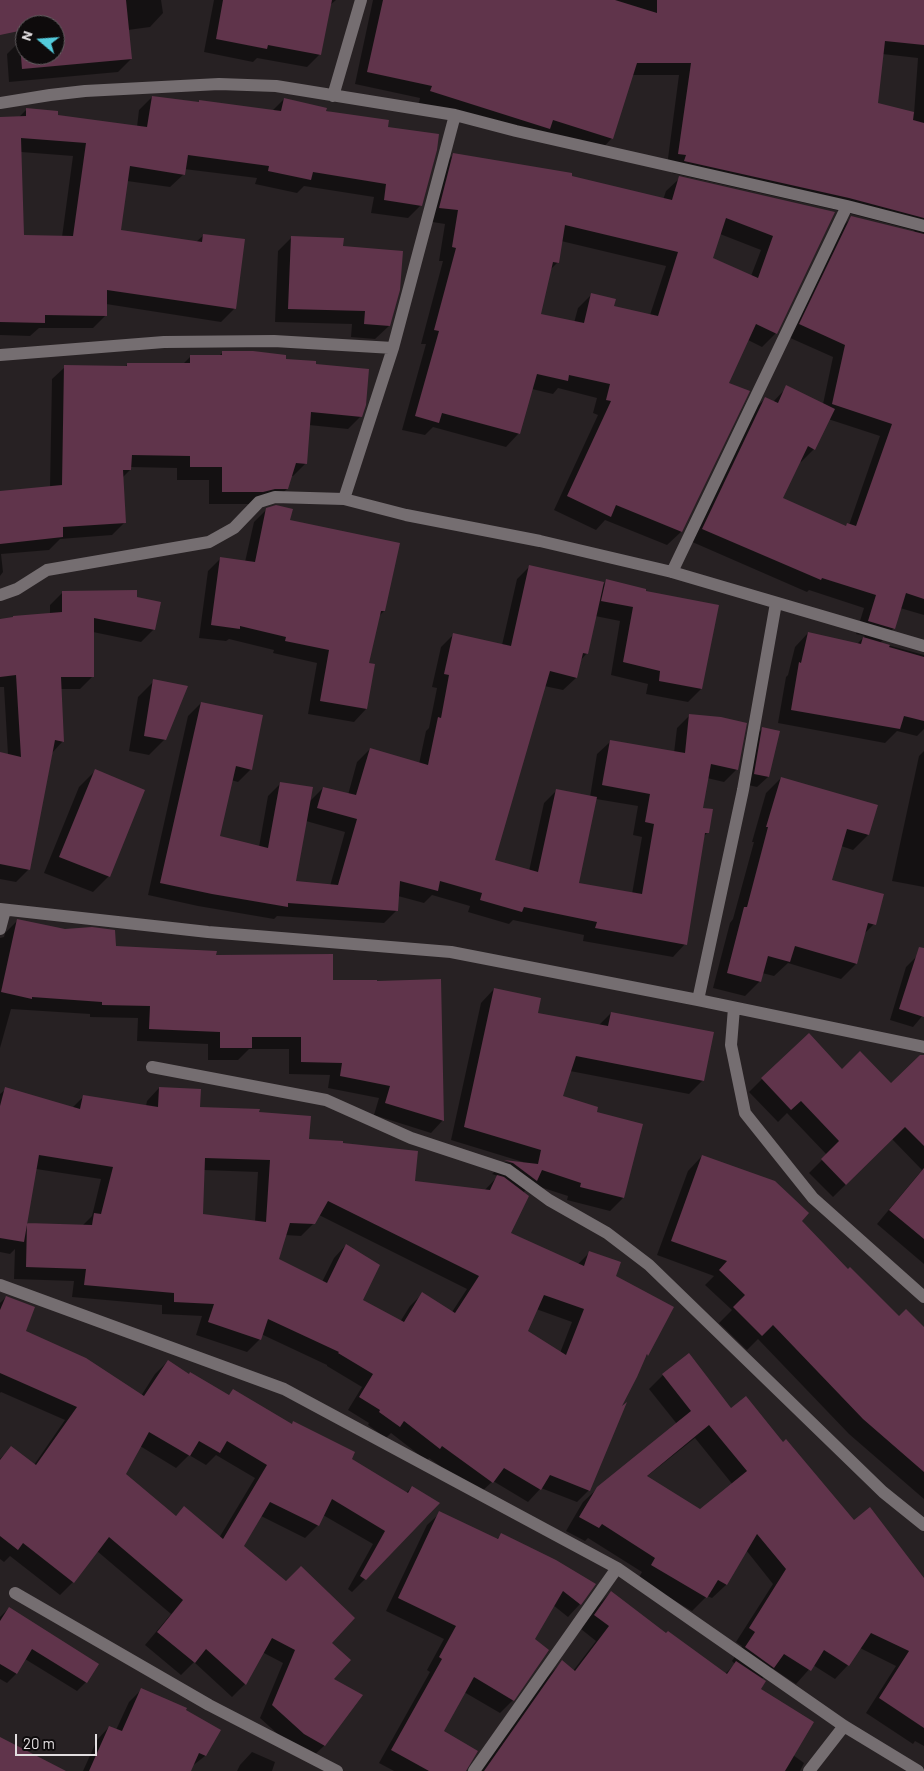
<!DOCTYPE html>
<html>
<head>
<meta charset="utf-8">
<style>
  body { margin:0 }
  #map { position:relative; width:924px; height:1771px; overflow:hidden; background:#272123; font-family:Barlow,sans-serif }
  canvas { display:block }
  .north { position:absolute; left:15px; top:15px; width:50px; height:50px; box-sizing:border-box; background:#0e0b0c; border:1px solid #635f61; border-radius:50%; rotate:288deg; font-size:14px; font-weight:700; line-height:20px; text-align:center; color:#e2dee0 }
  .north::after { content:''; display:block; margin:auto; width:18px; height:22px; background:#53cbdc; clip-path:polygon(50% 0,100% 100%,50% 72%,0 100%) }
  .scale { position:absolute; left:15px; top:1734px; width:82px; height:22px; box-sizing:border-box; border:2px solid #e2dee0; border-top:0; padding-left:6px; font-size:15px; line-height:18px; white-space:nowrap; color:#e2dee0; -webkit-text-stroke:4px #0e0b0c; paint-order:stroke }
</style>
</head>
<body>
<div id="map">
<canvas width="924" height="1771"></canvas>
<div class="north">N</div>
<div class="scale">20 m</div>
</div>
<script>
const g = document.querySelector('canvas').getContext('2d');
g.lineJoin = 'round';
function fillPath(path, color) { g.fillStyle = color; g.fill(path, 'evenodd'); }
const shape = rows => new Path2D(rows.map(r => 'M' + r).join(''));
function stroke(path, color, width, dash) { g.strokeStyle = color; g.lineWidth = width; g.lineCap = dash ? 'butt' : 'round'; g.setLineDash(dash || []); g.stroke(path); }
fillPath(shape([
  [0,0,161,0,163,13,150,27,128,30,131,59,118,72,9,82,7,54,20,41,25,40,25,55,55,55,55,25,0,22],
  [214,0,336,0,329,6,320,54,307,67,257,58,253,62,204,52],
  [373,0,924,0,924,615,900,608,894,628,880,643,924,655,924,729,917,736,897,731,885,743,778,723,786,677,788,675,795,647,808,633,857,644,865,636,856,634,864,608,809,590,807,592,690,541,752,411,765,399,773,402,787,387,823,404,833,357,788,337,839,230,852,217,917,234,913,230,836,210,672,173,674,167,667,166,679,75,632,75,612,138,600,151,419,103,420,98,355,84],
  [882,54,918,58,914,114,876,104],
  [828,419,880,436,849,525,845,527,782,499,800,461,801,462,814,449],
  [152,97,272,111,284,99,387,128,421,205,408,218,371,213,374,197,304,186,297,193,255,184,257,178,184,169,184,174,170,187,127,181,120,231,196,242,204,235,234,309,221,322,106,304,106,315,93,328,39,328,30,336,0,335,0,119,18,118,27,109,56,116,137,127,139,110],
  [21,152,73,156,62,237,23,237],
  [454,154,570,177,663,200,666,191,680,178,833,213,776,333,762,347,748,340,728,384,681,532,667,545,605,520,596,530,554,510,598,415,593,413,597,398,558,388,553,394,532,389,519,433,506,447,433,427,425,435,402,430,426,344,421,344,443,261,439,261,445,224,426,221,440,168],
  [720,234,761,250,751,276,712,258],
  [561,241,666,266,650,315,612,307,591,295,578,308,574,323,539,315,550,270,558,262],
  [291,238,342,247,389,326,375,339,351,337,352,324,275,322,278,251],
  [223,352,314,365,361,416,348,429,309,425,306,463,293,476,291,476,287,489,274,501,249,504,209,504,209,480,177,480,177,468,130,467,130,470,122,478,125,522,112,535,60,539,49,550,1,554,3,572,0,576,0,492,50,487,52,379,65,367,125,367,127,365,182,365,191,356,219,356],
  [267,509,289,521,384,611,379,616,368,664,374,666,366,709,354,722,308,714,317,663,273,653,274,650,229,639,226,641,199,638,208,571,220,559,245,562,254,522],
  [530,566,604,584,606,581,645,590,701,689,688,702,646,694,648,684,611,675,620,621,595,616,587,653,580,661,576,678,563,690,544,686,494,861,529,871,544,803,557,790,590,797,597,754,610,742,674,753,677,728,690,715,737,769,724,782,707,778,702,809,707,833,703,837,685,944,673,957,583,941,584,935,513,920,509,924,468,912,470,906,432,895,424,903,398,896,397,910,384,923,277,916,274,919,198,906,148,895,188,716,201,703,251,769,238,782,231,780,219,837,259,847,268,796,281,783,309,802,323,788,348,795,357,762,370,749,419,764,426,731,429,728,437,688,432,687,441,647,454,634,502,645,517,579],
  [596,799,638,806,633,835,642,837,632,894,578,884],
  [306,821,345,832,330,886,295,883],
  [63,592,136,598,154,629,141,642,93,632,93,676,80,689,60,689,63,741,52,753,29,869,16,882,0,879,0,753,8,755,4,687,0,687,0,620,50,614,50,605],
  [154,681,165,739,149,755,129,751,138,697],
  [763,728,768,777,757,787,744,784,752,739],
  [924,751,924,887,892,881,919,756],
  [95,771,109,876,93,892,44,873,79,787],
  [781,778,868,835,853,850,841,846,830,881,874,924,864,934,856,964,841,979,788,963,774,976,762,973,760,981,745,996,713,988,730,923,733,919,754,842,752,842,766,793],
  [18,920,115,947,215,956,331,981,443,1120,431,1133,374,1115,379,1098,328,1088,330,1075,289,1074,289,1049,249,1049,238,1060,208,1060,208,1044,137,1041,138,1018,90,1017,90,1014,11,1009,0,1048,0,938,4,937,5,933],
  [917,956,924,958,924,1014,913,1027,890,1020,906,967],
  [494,989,536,1014,598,1026,611,1013,703,1080,689,1094,570,1071,561,1096,595,1113,623,1198,610,1211,567,1200,568,1196,531,1184,523,1193,509,1234,578,1264,589,1253,614,1277,672,1308,647,1355,643,1359,618,1410,589,1490,577,1502,541,1488,528,1502,493,1481,479,1494,429,1458,427,1461,391,1433,386,1438,368,1425,369,1423,348,1410,362,1387,327,1366,327,1365,261,1334,260,1339,247,1352,196,1335,202,1316,162,1314,162,1305,72,1297,74,1281,14,1279,15,1249,10,1254,0,1252,0,1094,6,1089,72,1108,83,1097,146,1106,147,1101,159,1088,199,1108,258,1114,308,1140,342,1144,413,1183,484,1191,498,1176,492,1174,505,1162,523,1164,523,1162,451,1140,481,1003],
  [36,1169,101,1179,92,1216,82,1226,28,1225,25,1227],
  [203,1170,258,1172,255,1222,201,1215],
  [319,1215,467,1289,452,1312,423,1293,410,1306,400,1322,361,1301,346,1245,334,1258,322,1282,277,1260,285,1235,301,1236,314,1223],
  [536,1309,572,1322,560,1353,526,1332],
  [924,1067,924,1264,877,1224,922,1170,892,1139,833,1197,809,1173,827,1155,787,1113,778,1122,749,1092,762,1079,842,1071,891,1085],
  [702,1156,800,1221,848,1271,899,1317,924,1329,924,1499,849,1434,758,1339,747,1350,719,1323,732,1310,705,1285,714,1276,657,1255,688,1171],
  [6,1297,24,1331,141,1396,155,1374,168,1361,189,1375,228,1396,233,1391,406,1493,412,1487,365,1579,352,1592,348,1589,373,1544,323,1515,318,1525,305,1538,261,1516,243,1547,330,1643,332,1680,361,1696,324,1746,311,1758,291,1746,260,1718,283,1663,262,1652,245,1684,232,1697,194,1662,181,1675,145,1645,171,1614,97,1551,73,1582,60,1595,10,1556,4,1562,0,1559,0,1459,11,1448,34,1465,65,1420,1,1392,0,1393,0,1303],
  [140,1446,176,1468,189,1455,206,1465,216,1455,255,1478,219,1538,184,1508,175,1517,124,1474],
  [663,1375,731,1410,783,1443,853,1522,870,1509,924,1580,924,1746,915,1741,913,1744,866,1713,896,1666,860,1648,848,1665,835,1679,813,1665,796,1684,772,1668,761,1680,759,1690,793,1755,804,1763,800,1771,480,1771,548,1676,562,1662,573,1671,596,1641,581,1629,597,1606,611,1592,666,1635,725,1674,735,1664,732,1661,742,1646,736,1642,773,1584,746,1550,726,1585,712,1598,707,1596,692,1611,638,1579,642,1572,588,1538,585,1541,566,1531,583,1502,598,1488,677,1424,649,1389],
  [695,1438,733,1485,701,1511,646,1477],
  [440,1513,496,1540,502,1534,580,1604,568,1617,553,1605,533,1639,513,1700,500,1713,464,1692,442,1731,462,1771,394,1771,379,1763,430,1672,427,1670,444,1639,386,1611,427,1525],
  [9,1608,86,1682,77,1691,25,1659,16,1674,7,1683,0,1679,0,1617],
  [141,1690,219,1730,205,1756,191,1767,190,1771,83,1771,97,1740,109,1727,116,1730,129,1702],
  [252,1752,275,1762,272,1771,237,1771,240,1765]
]), '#0007');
fillPath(shape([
  [0,0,126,0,132,59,22,69,19,31,0,35],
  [25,25,55,25,55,55,25,55],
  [223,0,332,0,321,55,268,45,267,49,216,39],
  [383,0,615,0,657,13,657,0,924,0,924,45,885,41,878,103,914,112,913,120,924,123,924,218,849,198,684,161,686,155,678,154,691,63,637,63,613,139,553,120,550,129,430,91,432,86,367,72],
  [152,96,199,102,199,100,281,111,284,98,327,108,326,111,389,120,388,127,439,134,437,150,422,206,384,200,386,184,313,172,311,180,268,171,269,166,188,155,185,175,130,166,121,230,202,242,203,234,245,239,236,309,107,290,107,316,45,315,45,323,0,322,0,117,26,116,26,108,58,111,58,115,147,127],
  [21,138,86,143,73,236,24,235],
  [453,153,572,173,572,176,672,200,679,176,835,212,777,334,756,324,729,383,750,391,682,532,616,505,611,517,567,496,611,401,606,400,610,384,569,375,568,381,537,374,520,434,442,413,439,423,415,416,439,331,434,330,456,248,452,247,458,210,439,208],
  [726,218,773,236,758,278,713,258],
  [565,225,678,252,658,316,614,306,616,299,591,293,584,323,541,314,553,262,559,263],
  [851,216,924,234,924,599,906,593,895,629,868,621,876,595,822,578,821,580,702,529,765,397,778,403,786,385,835,409,815,450,808,446,783,498,846,526,847,523,856,526,892,424,832,404,845,345,799,324],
  [291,236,344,238,343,246,403,251,400,290,390,326,364,324,365,311,288,309],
  [222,351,253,351,286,355,286,359,316,361,316,364,369,369,366,405,362,417,311,412,307,464,296,463,288,489,275,489,263,492,222,492,222,467,190,467,190,456,132,455,131,470,123,470,126,523,63,527,63,537,0,544,0,491,62,485,64,365,127,366,127,363,190,363,190,355,222,355],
  [276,505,293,509,290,520,400,543,385,611,381,611,369,663,375,664,367,709,320,701,329,650,285,641,286,637,240,626,240,629,211,625,220,557,255,562,266,508],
  [529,565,604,582,588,654,583,653,577,678,550,671,495,860,538,872,556,789,597,797,579,883,642,894,654,824,645,822,650,794,602,785,610,740,685,753,689,714,721,717,747,723,738,770,711,764,703,808,713,809,709,833,705,833,687,945,595,928,597,922,524,907,522,912,480,900,482,893,440,881,438,891,400,881,398,911,288,903,288,907,212,894,160,883,201,702,263,715,252,770,236,766,220,836,268,848,280,782,313,787,296,881,338,885,357,819,317,808,323,787,356,795,370,748,428,765,438,717,441,718,449,675,444,674,453,633,511,646],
  [606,579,646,589,646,591,719,605,702,689,659,681,660,671,623,662,633,607,601,601],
  [137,590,137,597,161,602,155,630,94,618,94,677,61,677,64,742,55,740,30,870,0,864,0,752,21,757,16,675,0,677,0,619,13,617,13,616,62,612,62,591],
  [808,632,861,644,863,637,890,645,889,647,924,657,924,721,904,716,900,729,791,710,799,662,801,663],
  [153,679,188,686,166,740,144,736],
  [762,727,780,731,769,777,754,774],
  [95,769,145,790,110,877,59,857],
  [781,777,878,805,869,835,847,829,832,880,884,894,876,925,868,923,857,964,795,946,790,962,768,956,761,982,727,973,744,907,747,907,768,827,766,827],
  [17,919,65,929,92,927,115,930,116,946,217,951,216,955,333,954,333,980,377,980,377,981,441,979,444,1121,385,1103,390,1086,340,1076,342,1063,301,1062,301,1037,252,1037,252,1048,220,1048,220,1032,149,1029,150,1006,102,1005,102,1002,32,997,32,999,1,992],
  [919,947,924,948,924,1017,899,1009],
  [494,988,541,998,538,1013,608,1026,611,1012,714,1032,704,1081,576,1056,563,1096,598,1107,597,1112,643,1124,624,1198,580,1187,581,1183,542,1170,537,1181,513,1163,504,1160,538,1164,541,1150,464,1127],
  [809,1033,842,1069,860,1051,891,1083,920,1055,924,1055,924,1146,905,1127,846,1185,821,1159,839,1141,801,1101,791,1110,761,1078],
  [5,1087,80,1109,83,1095,158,1107,159,1087,201,1089,200,1107,260,1109,259,1112,311,1116,309,1139,343,1141,343,1143,418,1151,415,1181,490,1190,497,1175,504,1177,529,1196,511,1233,584,1266,589,1251,621,1262,616,1276,674,1307,648,1356,647,1354,637,1377,622,1406,627,1402,590,1491,550,1475,541,1490,504,1468,493,1483,442,1446,440,1449,404,1421,400,1427,379,1412,380,1410,359,1397,373,1374,338,1353,339,1352,268,1319,261,1340,208,1322,214,1304,174,1302,174,1293,84,1285,86,1269,26,1267,27,1223,92,1225,94,1213,101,1214,113,1167,39,1155,24,1242,0,1238,0,1106],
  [205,1158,270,1160,266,1222,203,1214],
  [328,1201,479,1276,455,1313,422,1292,404,1322,363,1300,380,1265,346,1244,327,1283,279,1259,290,1223,315,1224],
  [544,1295,584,1309,566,1355,528,1331],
  [702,1155,775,1181,809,1213,802,1221,848,1269,850,1267,899,1316,906,1309,924,1327,924,1472,863,1419,773,1325,762,1336,733,1307,745,1295,719,1270,727,1261,671,1241],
  [924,1168,924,1239,889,1210],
  [6,1296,35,1307,26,1331,86,1358,144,1396,168,1360,189,1374,190,1372,229,1395,233,1389,292,1424,293,1421,355,1452,352,1459,408,1493,412,1486,440,1503,366,1580,360,1576,385,1531,332,1499,319,1526,270,1502,244,1546,286,1581,301,1566,355,1618,332,1643,351,1660,334,1679,363,1695,325,1746,304,1734,272,1705,295,1650,272,1638,246,1685,206,1649,195,1663,157,1632,183,1600,109,1537,74,1583,23,1543,18,1550,0,1536,0,1460,11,1446,36,1465,77,1407,0,1373,0,1310],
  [149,1432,190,1456,199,1441,220,1453,227,1441,267,1465,223,1539,184,1506,176,1516,126,1474],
  [689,1353,731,1408,746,1396,783,1442,786,1439,854,1520,870,1507,924,1578,924,1728,879,1698,909,1651,871,1633,849,1666,824,1650,811,1671,784,1654,774,1668,745,1647,755,1632,749,1628,786,1569,757,1534,727,1585,718,1580,707,1598,651,1565,655,1558,602,1524,599,1528,579,1517,597,1487,691,1411,662,1374],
  [709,1425,747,1471,700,1509,647,1476],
  [439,1511,498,1539,501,1533,556,1560,596,1584,581,1605,563,1591,535,1639,549,1650,514,1701,474,1677,444,1731,478,1751,466,1771,429,1771,391,1750,442,1659,439,1657,456,1626,398,1598],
  [611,1591,666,1633,668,1631,727,1674,736,1661,766,1681,761,1689,814,1722,785,1771,484,1771,562,1660,575,1671,609,1626,594,1615],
  [9,1607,99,1664,87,1683,32,1649,17,1674,0,1664,0,1621],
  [141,1688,187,1708,186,1710,221,1730,206,1756,199,1753,191,1771,89,1771,109,1726,122,1731],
  [0,1737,66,1771,0,1771]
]), '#60344b');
stroke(shape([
  [333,96,361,0],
  [0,103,50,95,85,91,219,84,276,86,455,115,516,131,847,206,924,226],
  [0,355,164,342,274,341,393,348],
  [344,499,393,348,455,115],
  [672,572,847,206],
  [0,595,17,589,47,570,209,542,234,528,259,502,275,497,344,499,406,515,540,541,672,572,924,646],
  [0,909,208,932,451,952,698,1000,924,1047],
  [0,929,5,910],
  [698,1000,743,790,776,603],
  [734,1008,731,1045,745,1113,813,1198,924,1297],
  [152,1067,326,1100,411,1138,508,1170,549,1200,607,1233,649,1265,883,1492,924,1525],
  [0,1285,284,1389,617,1568,844,1726,918,1771],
  [15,1593,209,1705,337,1771],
  [474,1771,617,1568],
  [809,1771,844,1726]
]), '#756e71', 12);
</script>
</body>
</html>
